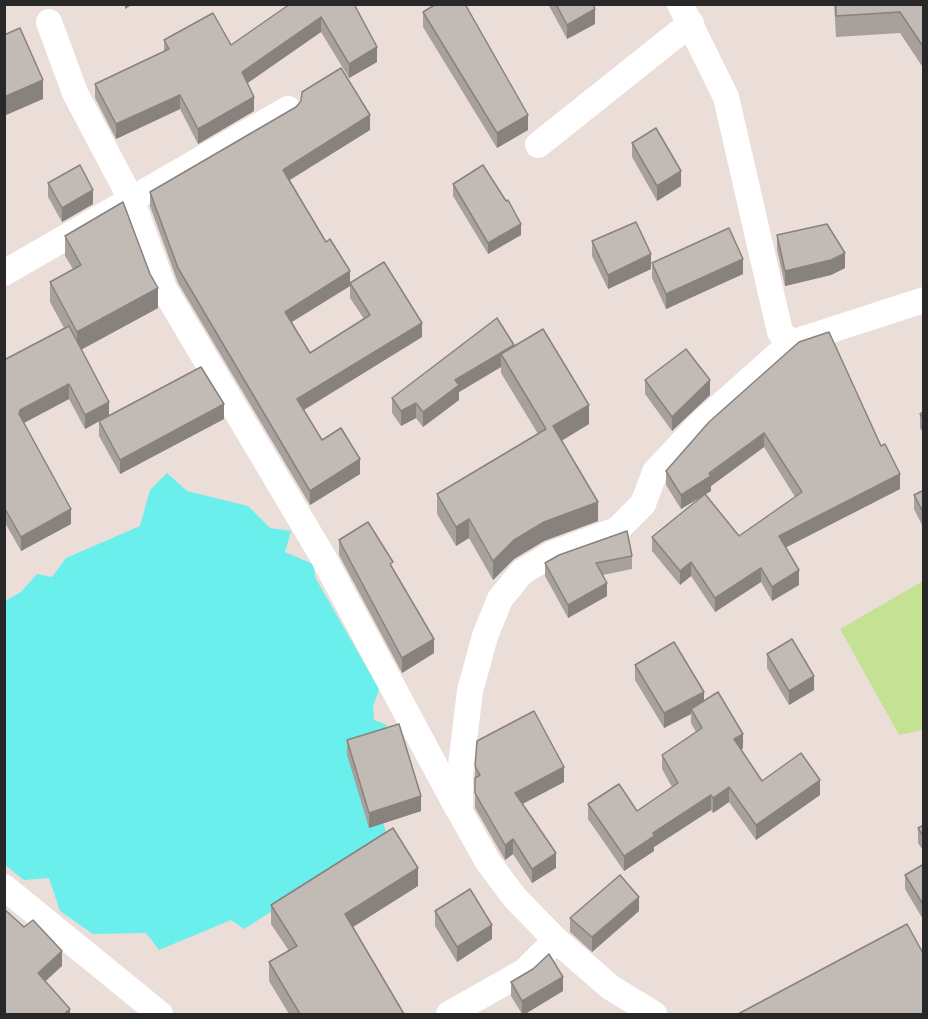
<!DOCTYPE html>
<html>
<head>
<meta charset="utf-8">
<style>
  body { margin:0 }
  #map { position:relative; width:928px; height:1019px; overflow:hidden; background:#ebded9; font-family:"Nunito Sans",sans-serif }
  canvas { display:block }
  .frame { position:absolute; inset:0; border:6px solid #282828; pointer-events:none }
</style>
</head>
<body>
<div id="map">
<canvas width="928" height="1019"></canvas>
<div class="frame"></div>
</div>
<script>
const g = document.querySelector('canvas').getContext('2d');
g.lineJoin = 'round';
function fillPath(path, color) { g.fillStyle = color; g.fill(path, 'evenodd'); }
const shape = rows => new Path2D(rows.map(r => 'M' + r).join(''));
function stroke(path, color, width, dash) { g.strokeStyle = color; g.lineWidth = width; g.lineCap = dash ? 'butt' : 'round'; g.setLineDash(dash || []); g.stroke(path); }
fillPath(shape([
  [923,581,923,730,899,735,840,629]
]), '#c5e294');
fillPath(shape([
  [167,473,187,491,248,506,270,528,291,531,285,552,313,564,316,579,379,689,373,707,374,720,387,725,381,744,383,823,388,837,244,929,231,920,159,950,146,933,93,934,60,911,49,878,24,880,5,865,5,601,21,592,37,574,52,577,66,558,140,526,150,490]
]), '#6aefec');
stroke(shape([
  [49,22,75,93,131,199,164,289,323,557,458,809],
  [538,145,691,23],
  [4,273,288,109],
  [791,343,924,300],
  [4,887,160,1014],
  [449,1014,525,971,556,940],
  [654,1014,610,987,556,940,515,898,488,862,460,812,460,774,470,691,485,636,500,599,522,572,552,554,617,530,643,504,655,472,699,425,791,343,780,332,726,97,680,4]
]), '#fff', 26);
fillPath(shape([
  [354,4,377,62,349,78,321,32,247,83,254,111,198,144,180,109,116,139,95,98,95,84,164,51,164,40,231,45],
  [548,4,593,4,595,24,567,39],
  [834,4,924,4,924,69,900,33,836,37],
  [423,12,528,130,497,148,423,27],
  [370,130,290,180,350,286,292,322,310,353,364,319,350,298,350,283,422,337,304,410,322,440,360,474,310,505,178,283,150,206,150,192],
  [632,143,681,186,657,201,632,157],
  [48,183,93,204,62,222,48,197],
  [453,184,521,235,488,254,453,196],
  [777,235,845,268,831,275,785,286,777,250],
  [65,236,158,308,82,349,109,416,224,419,120,474,99,436,99,421,85,429,69,399,24,423,71,524,21,551,4,521,4,360,64,328,50,302,50,282,73,269,65,256],
  [592,241,651,269,608,289,592,256],
  [652,263,743,274,666,309,652,278],
  [799,342,900,489,786,547,799,585,772,601,761,582,715,612,691,576,680,585,652,551,652,537,702,496,681,509,666,485,666,471],
  [764,447,795,497,739,536,705,494,711,491,711,486],
  [514,347,589,424,561,441,598,521,544,541,514,559,493,580,469,538,456,546,437,514,437,494,538,434,501,373,501,367,459,392,459,400,423,427,416,418,401,426,392,413,392,398],
  [645,380,710,395,672,431,645,394],
  [920,414,924,419,924,434,920,428],
  [924,490,924,529,914,509,914,495],
  [339,540,434,653,402,673,339,555],
  [632,556,632,569,603,575,607,596,568,618,545,576,545,563],
  [767,654,814,690,789,705,767,668],
  [635,665,704,701,743,748,741,750,762,781,820,795,756,840,729,802,713,813,711,810,654,847,654,851,624,871,588,819,588,804,637,811,672,787,662,769,662,755,696,732,691,723,691,714,664,728,635,680],
  [347,740,421,811,369,828,347,755],
  [475,766,564,782,522,804,556,868,532,883,513,854,505,860,475,808],
  [924,825,924,852,918,843,918,828],
  [924,864,924,921,905,889,905,875],
  [418,886,353,927,404,1014,289,1014,269,981,269,962,289,951,271,924,271,905],
  [435,911,492,939,457,962,435,926],
  [639,911,592,952,570,932,570,918],
  [511,982,563,991,525,1014,522,1014,511,996]
]), '#a7a09c');
fillPath(shape([
  [125,4,133,4,125,9],
  [595,9,595,24,567,39,567,25],
  [321,17,321,32,242,87,242,72],
  [377,47,377,62,349,78,349,64],
  [43,80,43,99,4,116,4,97],
  [180,95,180,109,116,139,116,124],
  [254,97,254,111,198,144,198,129],
  [370,115,370,130,283,184,283,170],
  [528,115,528,130,497,148,497,133],
  [681,171,681,186,657,201,657,186],
  [4,178,6,178,6,197,4,198],
  [93,190,93,204,62,222,62,208],
  [521,224,521,235,488,254,488,243],
  [845,253,845,268,831,275,785,286,785,271],
  [651,254,651,269,608,289,608,275],
  [743,259,743,274,666,309,666,294],
  [350,271,350,286,285,326,285,312],
  [158,288,158,308,77,352,77,332],
  [422,323,422,337,297,414,297,399],
  [514,345,514,360,501,354,501,367,459,392,459,400,423,427,423,412,455,380],
  [710,380,710,395,672,431,672,417],
  [69,384,69,399,20,425,19,414,20,410],
  [109,402,109,416,85,429,85,415],
  [416,403,416,418,401,426,401,411],
  [224,404,224,419,120,474,120,460],
  [589,405,589,424,553,446,553,426],
  [764,433,764,447,711,486,711,491,681,509,681,495],
  [360,459,360,474,310,505,310,491],
  [900,474,900,489,779,551,779,536],
  [598,502,598,521,544,541,514,559,493,580,493,561,514,540,544,522],
  [71,509,71,524,21,551,21,537],
  [469,519,469,538,456,546,456,527],
  [691,562,691,576,680,585,680,571],
  [761,568,761,582,715,612,715,598],
  [799,570,799,585,772,601,772,587],
  [607,583,607,596,568,618,568,605],
  [434,639,434,653,402,673,402,658],
  [814,676,814,690,789,705,789,691],
  [704,692,704,707,691,709,691,714,664,728,664,713],
  [743,734,743,748,734,754,734,739],
  [564,767,564,782,515,808,515,793],
  [820,780,820,795,756,840,756,825],
  [729,787,729,802,713,813,713,798],
  [711,795,711,810,654,847,654,851,624,871,624,856,653,833],
  [421,796,421,811,369,828,369,813],
  [513,839,513,854,505,860,505,845],
  [556,853,556,868,532,883,532,869],
  [418,868,418,886,345,932,345,914],
  [639,897,639,911,592,952,592,937],
  [492,925,492,939,457,962,457,947],
  [62,951,62,966,38,988,38,973],
  [563,977,563,991,525,1014,522,1014,522,1001],
  [70,1009,70,1014,64,1014]
]), '#88827f');
const building = shape([
  [290,4,354,4,377,47,349,64,321,17,242,72,254,97,198,129,180,95,116,124,95,84,169,49,164,40,213,13,231,45,290,4],
  [436,4,465,4,528,115,497,133,423,12,436,4],
  [556,4,593,4,595,9,567,25,556,4],
  [836,4,924,4,924,48,900,12,836,16,836,4],
  [20,28,43,80,4,97,4,35,20,28],
  [341,68,370,115,283,170,326,242,330,239,350,271,285,312,310,353,370,315,350,283,384,262,422,323,297,399,322,440,341,428,360,459,310,491,178,268,150,192,296,107,301,101,302,92,341,68],
  [656,128,681,171,657,186,632,143,656,128],
  [80,165,93,190,62,208,48,183,80,165],
  [483,165,506,201,508,200,521,224,488,243,453,184,483,165],
  [123,202,150,274,158,288,77,332,50,282,81,265,65,236,123,202],
  [636,222,651,254,608,275,592,241,636,222],
  [827,224,845,253,831,260,785,271,777,235,827,224],
  [729,228,743,259,666,294,652,263,729,228],
  [497,318,514,345,455,380,459,385,423,412,416,403,401,411,392,398,497,318],
  [69,326,109,402,85,415,69,384,20,410,19,414,71,509,21,537,4,507,4,360,69,326],
  [543,329,589,405,553,426,598,502,544,522,514,540,493,561,469,519,456,527,437,494,546,429,501,354,543,329],
  [829,332,881,446,885,444,900,474,779,536,799,570,772,587,761,568,715,598,691,562,680,571,652,537,705,494,739,536,802,492,764,433,709,473,711,476,681,495,666,471,709,422,799,342,829,332],
  [686,349,710,380,672,417,645,380,686,349],
  [201,367,224,404,120,460,99,421,201,367],
  [924,411,924,419,920,414,924,411],
  [924,490,924,514,914,495,924,490],
  [368,522,393,562,390,564,434,639,402,658,339,540,368,522],
  [627,531,632,556,596,563,607,583,568,605,545,563,559,555,627,531],
  [792,639,814,676,789,691,767,654,792,639],
  [674,642,704,692,664,713,635,665,674,642],
  [718,692,743,734,734,739,762,781,801,753,820,780,756,825,729,787,713,798,711,795,653,833,654,836,624,856,588,804,619,784,637,811,678,783,662,755,702,728,691,709,718,692],
  [534,711,564,767,515,793,556,853,532,869,513,839,505,845,475,793,475,778,480,775,475,766,477,741,534,711],
  [399,724,421,796,369,813,347,740,399,724],
  [924,825,924,837,918,828,924,825],
  [393,828,418,868,345,914,404,1014,300,1014,269,962,297,946,271,905,393,828],
  [924,864,924,906,905,875,924,864],
  [620,875,639,897,592,937,570,918,620,875],
  [470,889,492,925,457,947,435,911,470,889],
  [4,909,24,927,33,920,62,951,38,973,70,1009,64,1014,4,1014,4,909],
  [907,924,924,955,924,1014,738,1014,907,924],
  [549,954,563,977,522,1001,511,982,533,969,549,954]
]);
fillPath(building, '#c2bab5');
stroke(building, '#88827f', 1.5);
</script>
</body>
</html>
